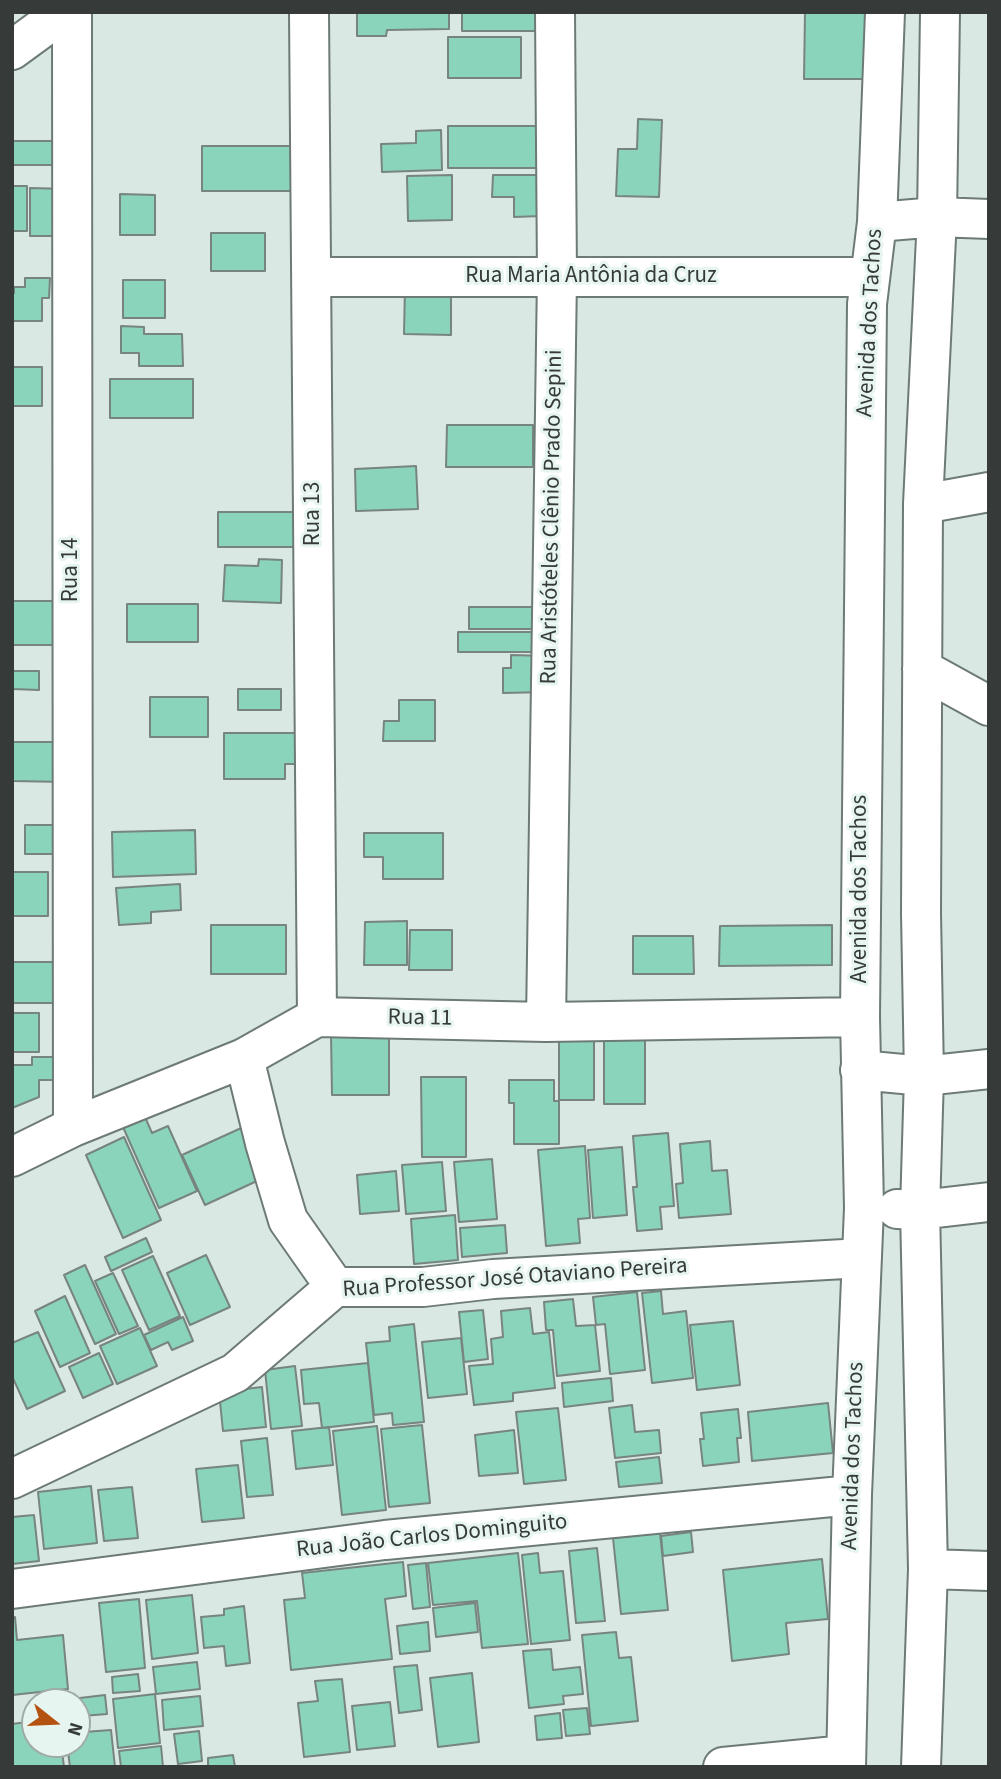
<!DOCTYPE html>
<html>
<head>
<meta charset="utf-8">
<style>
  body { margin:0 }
  #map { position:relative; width:1001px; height:1779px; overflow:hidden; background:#d9e8e2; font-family:"Source Sans 3",sans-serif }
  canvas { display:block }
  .frame { position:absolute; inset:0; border:14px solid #363b39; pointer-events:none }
  .north { position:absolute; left:21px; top:1688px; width:70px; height:70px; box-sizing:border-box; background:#e7f5f0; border:2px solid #a0aba7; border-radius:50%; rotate:108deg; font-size:19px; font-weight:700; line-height:28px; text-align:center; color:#363b39 }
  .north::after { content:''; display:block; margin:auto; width:24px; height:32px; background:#b45311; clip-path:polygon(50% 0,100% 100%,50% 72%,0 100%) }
</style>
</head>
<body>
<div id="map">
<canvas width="1001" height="1779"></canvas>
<div class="frame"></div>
<div class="north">N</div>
</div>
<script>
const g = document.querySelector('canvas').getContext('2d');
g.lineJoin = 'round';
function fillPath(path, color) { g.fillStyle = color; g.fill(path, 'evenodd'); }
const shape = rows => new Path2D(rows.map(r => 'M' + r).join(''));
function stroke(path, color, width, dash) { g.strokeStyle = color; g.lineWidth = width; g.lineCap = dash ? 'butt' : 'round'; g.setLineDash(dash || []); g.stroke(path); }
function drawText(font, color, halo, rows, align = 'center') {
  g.font = font + ' "Source Sans 3",sans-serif'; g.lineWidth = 6; g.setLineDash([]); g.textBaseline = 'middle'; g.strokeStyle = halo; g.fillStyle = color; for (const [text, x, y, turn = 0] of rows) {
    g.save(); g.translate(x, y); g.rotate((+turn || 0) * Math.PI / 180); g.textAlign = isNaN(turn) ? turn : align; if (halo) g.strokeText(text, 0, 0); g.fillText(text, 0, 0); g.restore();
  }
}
const building = shape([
  [357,12,449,12,449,29,387,30,386,36,357,36,357,12],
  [462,12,540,12,540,31,462,31,462,12],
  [805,12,868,12,868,79,804,79,805,12],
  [448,37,521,37,521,78,448,78,448,37],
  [638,119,662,120,659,197,616,196,618,149,637,149,638,119],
  [448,126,543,126,544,168,448,168,448,126],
  [441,130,442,170,382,172,381,144,416,143,416,131,441,130],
  [12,141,66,141,67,165,12,165,12,141],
  [202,146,293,146,293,191,202,191,202,146],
  [452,175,452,220,408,221,407,176,452,175],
  [493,175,541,175,541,216,514,217,514,197,492,197,493,175],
  [12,186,27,186,27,231,12,231,12,186],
  [30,188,70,189,70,236,30,236,30,188],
  [120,194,155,195,155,235,120,235,120,194],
  [211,233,265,233,265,271,211,271,211,233],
  [25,278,50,278,49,298,42,298,42,321,12,321,12,293,14,293,14,287,25,287,25,278],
  [123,280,165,280,165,318,123,318,123,280],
  [405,285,451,285,451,335,404,334,405,285],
  [121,326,144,327,144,334,182,334,183,366,139,366,139,353,121,353,121,326],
  [12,367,42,367,42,406,12,406,12,367],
  [110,379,193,379,193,418,110,418,110,379],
  [447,425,533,425,533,467,446,467,447,425],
  [416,466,418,509,356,511,355,469,416,466],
  [218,512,295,512,294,547,218,547,218,512],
  [259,559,282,560,281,603,223,601,225,565,258,566,259,559],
  [12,601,67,601,67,645,12,645,12,601],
  [127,604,198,604,198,642,127,642,127,604],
  [469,607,547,607,547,629,469,629,469,607],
  [458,632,548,632,548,652,458,652,458,632],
  [511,655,547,656,546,692,503,693,503,668,511,668,511,655],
  [12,671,39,671,39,690,12,689,12,671],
  [238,689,281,689,281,710,238,710,238,689],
  [150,697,208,697,208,737,150,737,150,697],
  [399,700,435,700,435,741,383,741,384,721,399,721,399,700],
  [224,733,305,733,304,764,285,764,285,779,224,779,224,733],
  [12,742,66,742,66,782,12,781,12,742],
  [25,825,57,825,57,854,25,854,25,825],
  [195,830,196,874,113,877,112,832,195,830],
  [364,833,443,833,443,879,383,879,383,857,364,857,364,833],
  [12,872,48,872,48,916,12,916,12,872],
  [180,884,181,910,151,912,151,923,119,925,116,888,180,884],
  [407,921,407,965,364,965,365,922,407,921],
  [211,925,286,925,286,974,211,974,211,925],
  [832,925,832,965,719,966,720,926,832,925],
  [410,930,452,930,452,970,409,970,410,930],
  [633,936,693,936,694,974,633,974,633,936],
  [12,962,57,962,57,1003,12,1003,12,962],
  [12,1013,39,1013,39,1052,12,1052,12,1013],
  [389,1034,389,1095,332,1095,331,1035,389,1034],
  [559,1040,594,1040,594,1100,559,1100,559,1040],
  [604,1040,645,1040,645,1104,604,1104,604,1040],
  [32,1057,62,1057,61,1080,39,1080,39,1097,12,1108,12,1065,32,1065,32,1057],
  [421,1077,466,1077,466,1157,422,1157,421,1077],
  [509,1080,554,1080,554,1101,559,1101,559,1144,514,1144,514,1103,509,1103,509,1080],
  [145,1117,152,1133,168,1126,197,1191,159,1208,123,1127,145,1117],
  [250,1124,272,1174,205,1205,182,1155,250,1124],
  [668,1133,674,1206,660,1207,662,1229,637,1231,633,1187,637,1187,633,1136,668,1133],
  [124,1137,161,1220,123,1238,86,1155,124,1137],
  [710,1141,712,1171,727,1170,731,1214,679,1218,676,1184,683,1183,680,1144,710,1141],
  [585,1146,590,1218,578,1219,580,1243,546,1246,538,1150,585,1146],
  [622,1147,627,1215,593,1218,588,1150,622,1147],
  [492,1159,497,1219,459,1222,454,1162,492,1159],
  [442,1162,446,1211,406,1214,402,1165,442,1162],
  [396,1171,399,1211,360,1214,357,1175,396,1171],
  [455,1215,458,1260,414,1264,411,1219,455,1215],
  [505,1225,507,1253,462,1257,460,1228,505,1225],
  [146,1238,152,1252,111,1271,105,1257,146,1238],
  [206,1255,230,1307,190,1325,167,1273,206,1255],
  [153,1256,180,1316,149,1330,122,1270,153,1256],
  [85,1265,116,1334,95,1344,64,1275,85,1265],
  [113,1273,138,1326,119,1334,95,1281,113,1273],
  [661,1291,663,1314,686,1311,693,1378,652,1383,642,1293,661,1291],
  [637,1292,645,1370,610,1374,605,1324,596,1325,593,1297,637,1292],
  [65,1296,90,1353,60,1367,35,1311,65,1296],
  [573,1299,576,1326,595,1325,600,1371,557,1376,553,1330,546,1330,544,1302,573,1299],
  [530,1308,533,1334,549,1332,555,1388,513,1393,513,1401,474,1405,469,1366,493,1364,491,1339,503,1337,501,1311,530,1308],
  [483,1310,488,1359,464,1362,459,1312,483,1310],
  [183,1317,193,1341,172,1350,168,1342,151,1350,144,1335,183,1317],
  [733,1321,740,1385,697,1390,690,1325,733,1321],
  [414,1324,424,1422,393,1425,392,1413,374,1415,366,1343,390,1341,389,1327,414,1324],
  [140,1328,157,1366,117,1384,100,1346,140,1328],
  [38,1332,65,1391,27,1409,12,1376,12,1343,38,1332],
  [461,1338,467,1394,428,1398,422,1342,461,1338],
  [99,1353,113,1384,83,1398,69,1367,99,1353],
  [368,1363,374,1422,322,1428,319,1403,304,1404,301,1370,368,1363],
  [295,1366,302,1426,271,1429,265,1370,295,1366],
  [611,1378,613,1401,564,1407,562,1383,611,1378],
  [262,1387,266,1427,223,1431,219,1392,262,1387],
  [828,1403,833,1453,752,1461,748,1412,828,1403],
  [632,1405,635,1432,659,1430,661,1453,615,1458,609,1408,632,1405],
  [558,1408,566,1480,524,1484,516,1412,558,1408],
  [738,1409,741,1438,737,1438,739,1462,703,1466,700,1439,704,1439,701,1413,738,1409],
  [422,1425,430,1503,389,1507,381,1429,422,1425],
  [377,1426,386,1510,342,1515,333,1431,377,1426],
  [329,1427,333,1465,296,1469,292,1431,329,1427],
  [514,1430,518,1473,479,1476,475,1435,514,1430],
  [267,1438,273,1495,247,1497,241,1441,267,1438],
  [659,1457,662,1483,619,1487,616,1462,659,1457],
  [238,1465,244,1518,202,1522,196,1469,238,1465],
  [91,1486,97,1543,44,1549,38,1492,91,1486],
  [132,1487,138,1538,104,1541,98,1490,132,1487],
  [34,1515,39,1561,12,1564,12,1517,34,1515],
  [691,1532,693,1552,663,1556,661,1536,691,1532],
  [660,1533,668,1610,621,1614,613,1538,660,1533],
  [597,1548,605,1621,576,1623,569,1551,597,1548],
  [518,1553,528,1644,482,1648,477,1601,433,1605,428,1563,518,1553],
  [538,1553,540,1573,563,1571,570,1640,531,1644,522,1555,538,1553],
  [822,1559,828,1619,786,1623,789,1654,732,1661,723,1570,822,1559],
  [403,1562,406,1596,385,1599,392,1659,291,1670,284,1600,305,1598,302,1573,403,1562],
  [426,1563,430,1607,413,1609,408,1565,426,1563],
  [192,1595,198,1653,152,1659,146,1600,192,1595],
  [139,1599,145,1668,106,1672,99,1603,139,1599],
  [475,1603,478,1632,436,1637,433,1608,475,1603],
  [244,1606,250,1663,226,1666,224,1646,204,1648,201,1617,224,1615,224,1609,244,1606],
  [15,1617,17,1640,63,1635,68,1689,12,1695,12,1618,15,1617],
  [428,1622,430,1651,400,1654,397,1626,428,1622],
  [616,1632,619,1658,631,1657,638,1721,591,1726,582,1635,616,1632],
  [551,1649,553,1670,580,1667,583,1694,563,1696,564,1704,529,1708,523,1651,551,1649],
  [197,1662,200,1689,156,1694,153,1667,197,1662],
  [417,1665,422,1710,399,1713,394,1667,417,1665],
  [472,1673,479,1742,438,1747,430,1678,472,1673],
  [138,1674,140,1691,113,1693,112,1677,138,1674],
  [342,1679,350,1752,304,1757,298,1703,318,1701,315,1681,342,1679],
  [155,1694,160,1743,118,1748,113,1699,155,1694],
  [105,1695,107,1714,82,1716,84,1732,111,1730,115,1767,70,1767,67,1744,77,1744,77,1702,63,1702,63,1700,105,1695],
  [200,1696,203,1726,164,1730,162,1700,200,1696],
  [390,1702,395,1746,357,1750,352,1706,390,1702],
  [587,1708,590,1734,566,1736,563,1710,587,1708],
  [560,1713,562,1738,537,1740,535,1716,560,1713],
  [35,1721,35,1744,61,1744,64,1767,12,1767,12,1724,35,1721],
  [199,1731,202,1761,178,1764,174,1734,199,1731],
  [161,1746,163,1767,121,1767,119,1751,161,1746],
  [233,1755,235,1767,208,1767,208,1758,233,1755]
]);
fillPath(building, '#8bd4bc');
stroke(building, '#778480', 2);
const minor = shape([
  [72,12,73,1127],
  [309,12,317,1017],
  [12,50,64,12],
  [877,222,937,217,989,219],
  [312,277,870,277],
  [923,504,989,492],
  [922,669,989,706],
  [546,1022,557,276,555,12],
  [244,1058,265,1143,288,1220,335,1287],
  [860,1070,924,1076,989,1069],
  [12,1157,73,1127,244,1058,317,1017,546,1022,860,1017],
  [897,1209,920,1210,989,1202],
  [12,1479,235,1373,335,1287,423,1287,493,1279,862,1258],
  [928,1569,989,1571],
  [12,1589,385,1540,852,1495],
  [723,1767,846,1755],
  [846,1767,852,1495,864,1208,860,1017,867,304,877,222,885,12],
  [921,1767,928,1569,920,1210,924,1076,921,913,923,504,937,217,940,12]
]);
stroke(minor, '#6d7a76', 42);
stroke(minor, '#fff', 38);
drawText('23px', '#363b39', '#e7f5f0', [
  ["Rua Maria Antônia da Cruz",591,277],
  ["Avenida dos Tachos",871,323,-87],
  ["Rua 13",314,514,-90],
  ["Rua Aristóteles Clênio Prado Sepini",553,517,-89],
  ["Rua 14",72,570,-90],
  ["Avenida dos Tachos",861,889,-90],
  ["Rua 11",420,1019,1],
  ["Rua Professor José Otaviano Pereira",515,1279,-4],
  ["Avenida dos Tachos",854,1456,-88],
  ["Rua João Carlos Dominguito",432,1537,-6]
]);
</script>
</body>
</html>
